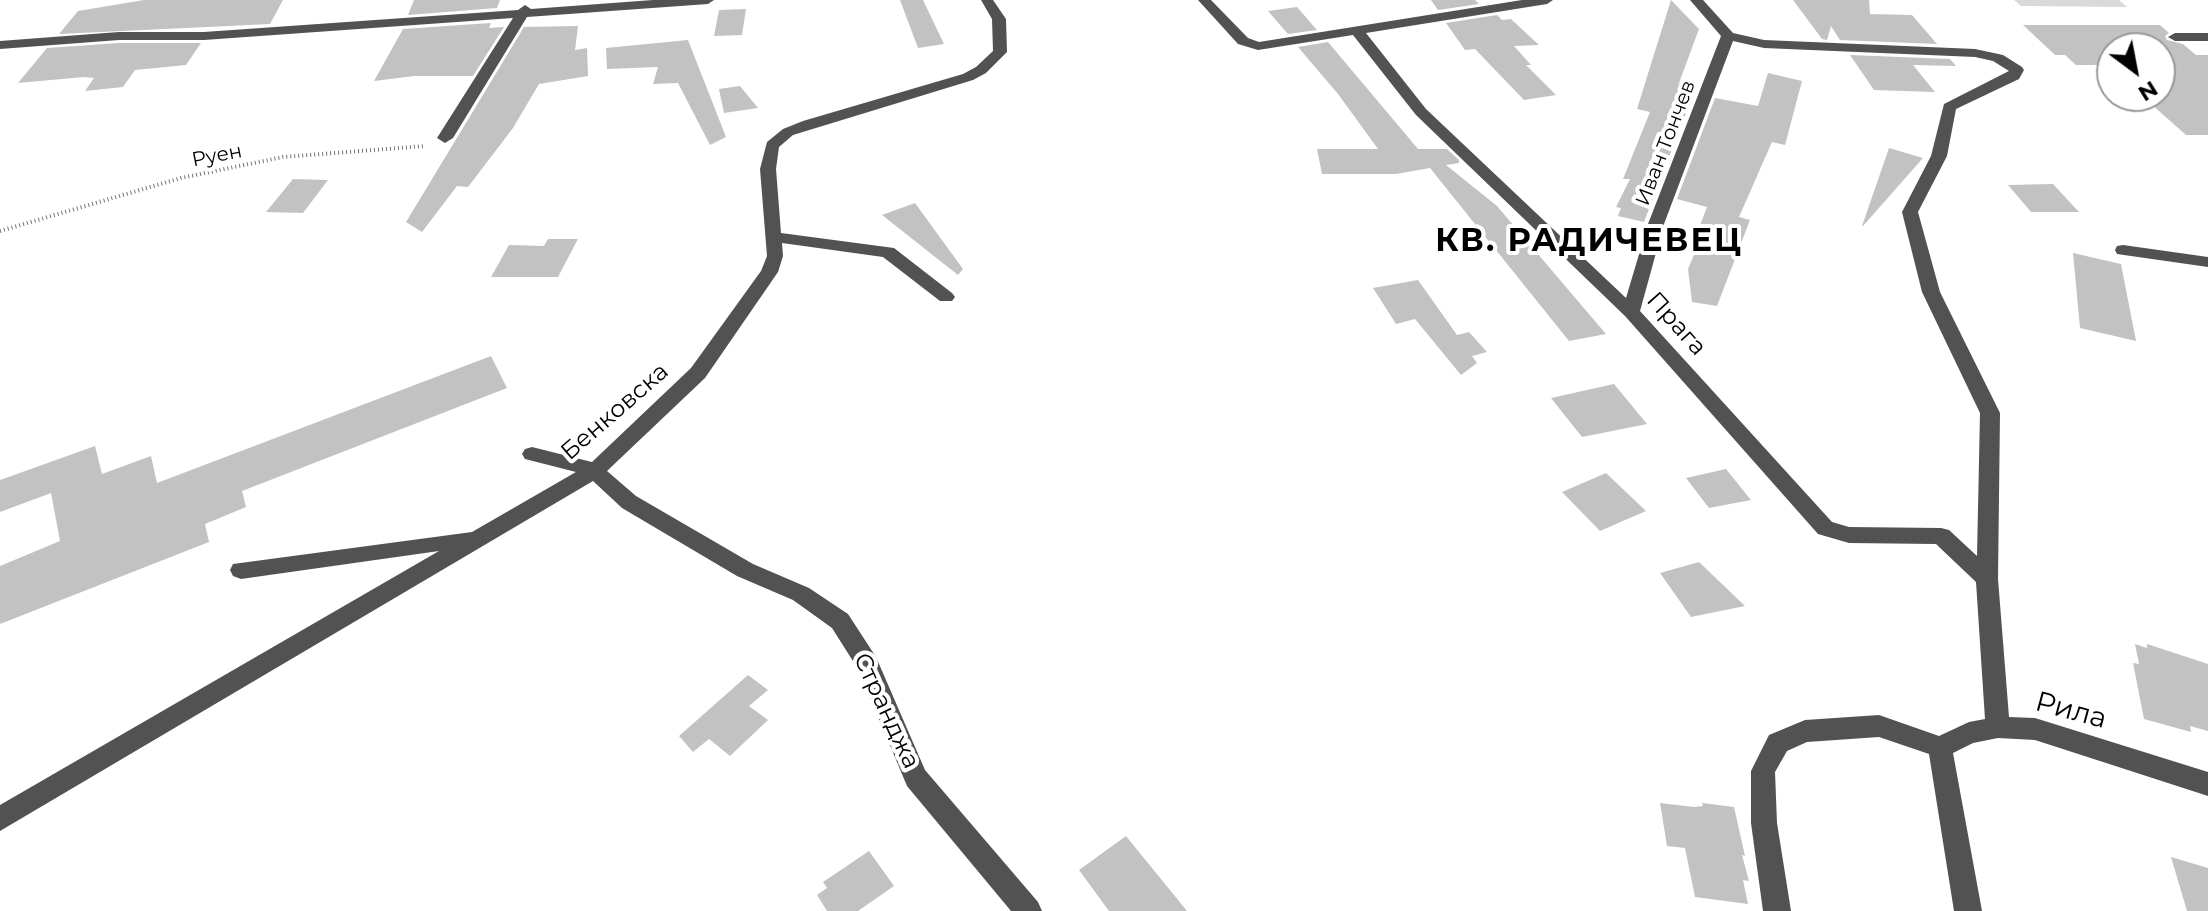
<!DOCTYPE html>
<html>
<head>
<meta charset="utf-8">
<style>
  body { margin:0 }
  #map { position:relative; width:2208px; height:911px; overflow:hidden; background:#fff; font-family:Montserrat,sans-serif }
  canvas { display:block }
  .north { position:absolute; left:2096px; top:32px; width:80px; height:80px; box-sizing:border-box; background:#fff; border:2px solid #999; border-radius:50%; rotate:148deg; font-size:22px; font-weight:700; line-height:32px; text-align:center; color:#000 }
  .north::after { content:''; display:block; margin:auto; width:28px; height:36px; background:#000; clip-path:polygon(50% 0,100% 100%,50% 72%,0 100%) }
</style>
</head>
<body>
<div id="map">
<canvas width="2208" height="911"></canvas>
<div class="north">N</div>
</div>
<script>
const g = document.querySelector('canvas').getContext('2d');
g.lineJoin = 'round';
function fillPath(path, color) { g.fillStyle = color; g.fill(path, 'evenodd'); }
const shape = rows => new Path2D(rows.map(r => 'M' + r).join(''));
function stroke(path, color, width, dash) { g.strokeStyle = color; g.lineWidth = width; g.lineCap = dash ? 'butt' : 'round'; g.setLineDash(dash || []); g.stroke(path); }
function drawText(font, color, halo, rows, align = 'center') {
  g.font = font + ' Montserrat,sans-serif'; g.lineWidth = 8; g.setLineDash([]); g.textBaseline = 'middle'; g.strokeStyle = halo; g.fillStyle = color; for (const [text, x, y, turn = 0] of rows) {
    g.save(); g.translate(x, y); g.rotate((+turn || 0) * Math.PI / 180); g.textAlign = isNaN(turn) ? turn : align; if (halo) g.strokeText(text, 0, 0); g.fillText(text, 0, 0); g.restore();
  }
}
fillPath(shape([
  [2014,0,2119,0,2127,7,2021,6]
]), '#d9d9d9');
fillPath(shape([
  [144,0,283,0,270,24,59,34,78,11],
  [414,0,500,0,497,8,408,15],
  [900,0,923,0,944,44,918,48],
  [1431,0,1475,0,1479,4,1438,10],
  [1671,0,1699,29,1679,83,1696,87,1644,222,1618,216,1621,208,1616,207,1630,179,1623,179,1650,112,1637,109],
  [1793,0,1869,0,1870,14,1912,15,1937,44,1840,40,1831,26,1827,40,1822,39],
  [1297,7,1317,30,1288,34,1268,11],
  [746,9,742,35,714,36,719,10],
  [1497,15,1502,20,1511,19,1539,45,1514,46,1531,65,1526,65,1556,95,1524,100,1475,49,1465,50,1446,23],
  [491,23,489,28,504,27,473,76,414,76,374,81,403,29],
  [2023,25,2160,25,2169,33,2165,36,2167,40,2183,44,2196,55,2208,55,2208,135,2186,135,2142,96,2160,96,2160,48,2112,48,2112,69,2107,65,2076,65,2065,55,2055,55],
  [578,26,575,50,587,48,588,76,539,84,513,128,468,187,457,186,422,232,406,222,524,27],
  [688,40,726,137,710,145,678,83,653,84,658,67,607,69,606,48],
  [1328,42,1418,149,1447,149,1459,160,1459,163,1446,165,1497,206,1606,334,1569,341,1430,168,1396,174,1322,174,1317,149,1378,149,1338,94,1298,47],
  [119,43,201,43,186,65,135,70,123,87,85,91,94,78,84,77,18,83,47,48],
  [1850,55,1950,59,1956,66,1913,65,1935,92,1874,90],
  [1768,73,1802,81,1785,145,1772,142,1739,217,1750,220,1717,306,1692,302,1688,269,1705,229,1699,228,1707,207,1677,199,1715,98,1758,106],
  [740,86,758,108,724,113,719,89],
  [1889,148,1923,158,1863,226,1862,226],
  [293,179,328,180,303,213,266,212],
  [2053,184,2079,212,2031,212,2008,185],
  [915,203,963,269,958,275,882,215],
  [548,239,578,239,558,277,491,277,509,245,544,246],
  [2073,253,2121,264,2136,341,2080,328],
  [1418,280,1457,335,1469,332,1487,352,1472,356,1477,363,1461,375,1415,319,1396,324,1373,288],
  [491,356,507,388,242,491,246,507,205,524,209,542,0,624,0,566,60,541,51,493,0,512,0,480,95,446,102,474,151,456,157,483],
  [1614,384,1647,424,1582,437,1551,398],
  [1726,469,1751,500,1709,508,1686,478],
  [1606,473,1646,511,1600,531,1562,492],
  [1699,562,1745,606,1691,617,1660,573],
  [2135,644,2147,648,2147,644,2208,664,2208,731,2190,726,2191,732,2144,719,2133,663,2139,664],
  [748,675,768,690,749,706,768,720,730,756,709,739,693,752,679,736],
  [1660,803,1694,807,1703,806,1702,803,1734,807,1745,856,1742,855,1749,881,1743,880,1748,904,1695,897,1685,848,1667,846],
  [1126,836,1187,911,1109,911,1079,870],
  [869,851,894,886,858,911,827,911,817,895,827,888,823,882],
  [2171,857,2208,868,2208,911,2187,911]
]), '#c2c2c2');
stroke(shape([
  [0,231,181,178,283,157,425,146]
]), '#747474', 4, [1, 3]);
fillPath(shape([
  [653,0,714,0,708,4,527,17,453,138,445,143,437,138,513,18,204,40,119,40,0,49,0,41,119,32,204,32,518,10,525,5,531,9,653,0],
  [981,0,993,0,1006,19,1007,52,986,73,973,80,793,135,779,147,776,169,781,233,894,248,952,293,955,297,952,301,940,301,883,257,782,243,783,256,778,272,705,378,607,471,636,496,753,564,809,588,848,614,876,657,925,770,1038,902,1042,911,1011,911,907,786,858,669,832,628,793,600,737,576,622,508,593,481,0,831,0,805,439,551,241,579,233,576,230,570,233,564,472,532,576,472,525,459,522,454,525,449,532,447,592,462,691,368,761,271,767,256,760,169,767,142,783,129,803,121,963,74,976,67,993,51,992,19,981,0],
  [1198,0,1211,0,1248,38,1259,42,1522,0,1553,0,1547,4,1366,33,1426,109,1626,298,1648,224,1721,36,1690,0,1703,0,1733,33,1764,40,1975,49,2003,55,2022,67,2024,70,2019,79,1956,109,1947,156,1918,212,1940,292,2000,413,1998,579,2009,717,2035,718,2208,772,2208,796,2035,740,1998,738,1973,743,1953,753,1982,911,1954,911,1929,754,1879,737,1807,742,1787,751,1775,772,1777,823,1791,911,1763,911,1751,823,1751,771,1769,735,1805,720,1879,715,1939,736,1969,722,1985,719,1976,582,1936,544,1849,543,1818,534,1625,316,1416,115,1353,35,1258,50,1238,44,1198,0],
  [1733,41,1764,48,1975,57,1993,61,2009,71,1944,104,1931,156,1902,212,1922,292,1980,413,1977,556,1949,530,1941,528,1849,527,1832,522,1640,311,1664,224,1733,41],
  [2208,33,2208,41,2175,41,2168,37,2175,33,2208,33],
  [2123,245,2208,257,2208,267,2117,254,2115,250,2117,246,2123,245]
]), '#525252');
drawText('20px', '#000', '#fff', [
  ["Иван Тончев",1666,143,-69],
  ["Руен",217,156,-11]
]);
drawText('24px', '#000', '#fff', [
  ["Прага",1676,324,48],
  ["Бенковска",615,412,-41],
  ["Странджа",886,711,65]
]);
drawText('28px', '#000', '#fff', [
  ["Рила",2071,711,15]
]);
g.letterSpacing = '2px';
drawText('bold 32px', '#000', '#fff', [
  ["КВ. РАДИЧЕВЕЦ",1589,242]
]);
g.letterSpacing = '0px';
</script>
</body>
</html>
